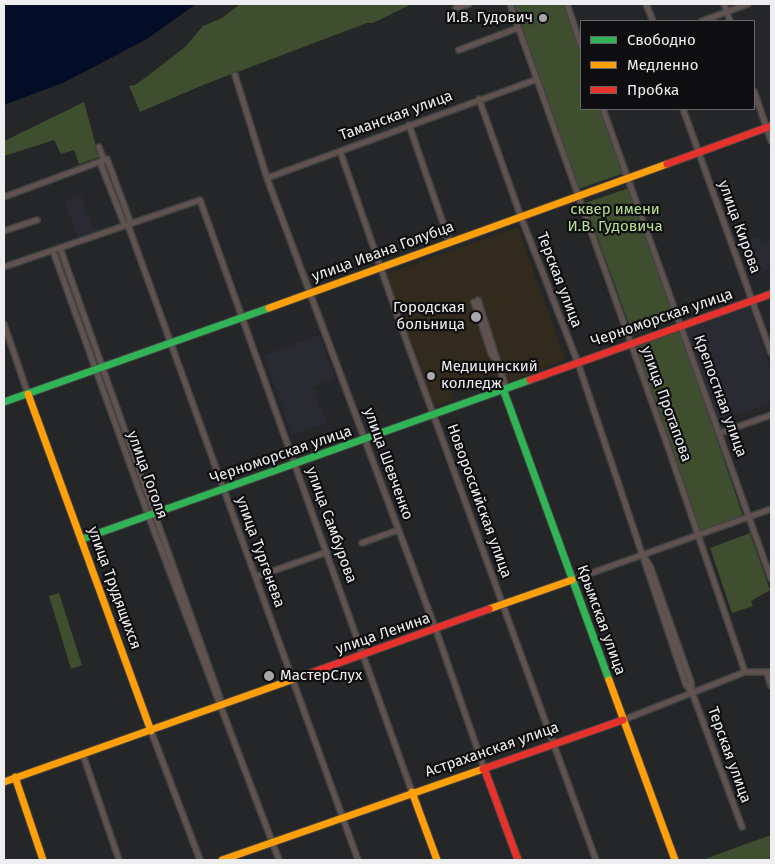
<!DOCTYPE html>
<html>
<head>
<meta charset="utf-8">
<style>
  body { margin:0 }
  #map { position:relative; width:775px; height:864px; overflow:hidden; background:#252627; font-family:"Fira Sans",sans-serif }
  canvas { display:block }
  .frame { position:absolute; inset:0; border:5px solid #eeeef0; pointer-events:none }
  .legend { position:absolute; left:580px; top:20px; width:175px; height:90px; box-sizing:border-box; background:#0e0e10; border:1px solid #68686a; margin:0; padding:6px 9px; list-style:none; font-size:15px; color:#eeeef0 }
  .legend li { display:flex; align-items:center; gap:10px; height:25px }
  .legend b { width:25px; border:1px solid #68686a }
</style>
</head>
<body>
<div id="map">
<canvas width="775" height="864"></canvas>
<div class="frame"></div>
<ul class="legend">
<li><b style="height:6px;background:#30b455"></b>Свободно</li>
<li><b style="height:6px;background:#ff9f0a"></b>Медленно</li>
<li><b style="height:6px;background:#e5322d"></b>Пробка</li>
</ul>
</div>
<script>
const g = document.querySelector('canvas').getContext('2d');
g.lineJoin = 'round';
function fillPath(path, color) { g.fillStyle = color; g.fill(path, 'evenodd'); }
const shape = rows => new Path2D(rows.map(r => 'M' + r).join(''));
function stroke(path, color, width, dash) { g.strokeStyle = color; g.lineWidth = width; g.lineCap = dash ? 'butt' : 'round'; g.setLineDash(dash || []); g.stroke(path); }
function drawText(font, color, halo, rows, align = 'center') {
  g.font = font + ' "Fira Sans",sans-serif'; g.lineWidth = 4.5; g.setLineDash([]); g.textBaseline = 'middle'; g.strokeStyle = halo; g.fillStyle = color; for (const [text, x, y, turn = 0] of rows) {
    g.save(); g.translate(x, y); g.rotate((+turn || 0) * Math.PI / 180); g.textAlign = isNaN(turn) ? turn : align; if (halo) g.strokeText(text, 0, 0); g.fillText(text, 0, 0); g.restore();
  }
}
fillPath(shape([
  [81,195,94,229,98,229,99,232,79,239,64,201],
  [759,236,762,242,771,239,771,269,755,275,743,242],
  [749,306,771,368,771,403,718,422,685,330],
  [320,335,335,379,312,387,327,423,291,435,264,355]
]), '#2a2a33');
fillPath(shape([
  [518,227,565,360,498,387,495,374,450,392,454,400,434,407,386,274]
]), '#322a1d');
fillPath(shape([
  [240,4,412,4,373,23,367,23,203,85,140,112,129,86,135,85,145,78,185,47,203,26,222,18],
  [514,4,565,4,581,50,581,109,602,109,624,173,579,189],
  [84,102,99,157,79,164,74,150,61,154,54,140,4,156,4,141],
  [629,188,676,319,633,335,585,203],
  [61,256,98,360,94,362,57,258],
  [680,330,743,516,700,532,636,346],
  [750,533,770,590,751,601,753,606,732,613,710,548],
  [59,593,82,665,71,669,49,596],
  [771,835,771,860,702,860]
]), '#3e4e2f');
fillPath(shape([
  [4,4,196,4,147,39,65,82,4,105]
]), '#030d27');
const street = shape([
  [510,4,668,447,745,672],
  [567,4,581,46],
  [646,4,653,21],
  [724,4,730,21],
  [456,8,469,4],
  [702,21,748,4],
  [459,50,518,28],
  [235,75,267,178,436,630,484,768],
  [754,91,771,141],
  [479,99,521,217,578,363,686,685,692,692],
  [603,109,771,579],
  [683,109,771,353],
  [409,125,450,243],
  [99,147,104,161],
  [340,151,401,326,596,860],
  [100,162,125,226],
  [267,178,535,80],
  [4,197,107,159,131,224],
  [128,225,358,860],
  [4,231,37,220],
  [60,248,220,698],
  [53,251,150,520,279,860],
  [4,267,200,200,412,792],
  [478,300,506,388],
  [474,302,491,353,495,359],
  [4,324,28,394],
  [720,433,771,415],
  [362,543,398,530],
  [645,558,650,566,691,682,692,692,742,827],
  [256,577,327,552],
  [572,580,771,509],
  [767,673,771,686],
  [623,720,745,672,771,672],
  [151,731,200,860],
  [83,755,119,860]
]);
const fast = shape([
  [503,389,609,680],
  [4,402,269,308],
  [82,539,530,380]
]);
const slow = shape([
  [269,308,667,164],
  [28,394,151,731],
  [489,609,572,580],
  [609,680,675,860],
  [15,777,43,860],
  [4,782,308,674],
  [412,792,437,860],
  [222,860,483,769]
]);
const jam = shape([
  [667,164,771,126],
  [530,380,771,294],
  [308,674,489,609],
  [484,768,518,860],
  [483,769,623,720]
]);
stroke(street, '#414243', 8);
stroke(fast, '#414243', 9);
stroke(slow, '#414243', 9);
stroke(jam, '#414243', 9);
stroke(street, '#60534f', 5);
stroke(fast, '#30b455', 7);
stroke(slow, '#ff9f0a', 7);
stroke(jam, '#e5322d', 7);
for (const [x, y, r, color] of [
  [543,18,5,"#a8a8aa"],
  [476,317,6,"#a8a8aa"],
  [431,376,5,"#a8a8aa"],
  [269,676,6,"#a8a8aa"]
]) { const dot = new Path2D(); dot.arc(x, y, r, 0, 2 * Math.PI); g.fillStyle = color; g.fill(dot); stroke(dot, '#0e0e10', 2); }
drawText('15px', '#eeeef0', '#0e0e10', [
  ["И.В. Гудович",533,18],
  ["Городская",465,308],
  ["больница",465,325],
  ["Медицинский",441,367,"left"],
  ["колледж",441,384,"left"],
  ["МастерСлух",280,676,"left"]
], 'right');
drawText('15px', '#eeeef0', '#0e0e10', [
  ["Таманская улица",396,116,-20],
  ["улица Кирова",739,227,70],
  ["улица Ивана Голубца",383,252,-20],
  ["Терская улица",559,280,69],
  ["Черноморская улица",662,318,-19],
  ["Крепостная улица",720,396,70],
  ["улица Протапова",666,404,70],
  ["Черноморская улица",281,455,-19],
  ["улица Шевченко",388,464,70],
  ["улица Гоголя",147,475,70],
  ["Новороссийская улица",479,501,70],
  ["улица Самбурова",331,525,70],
  ["улица Тургенева",260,552,70],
  ["улица Трудящихся",114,588,70],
  ["Крымская улица",601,620,70],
  ["улица Ленина",383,634,-19],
  ["Астраханская улица",492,750,-19],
  ["Терская улица",729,755,70]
]);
drawText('15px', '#b7e092', '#0e0e10', [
  ["сквер имени",615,210],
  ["И.В. Гудовича",615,227]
]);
</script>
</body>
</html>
